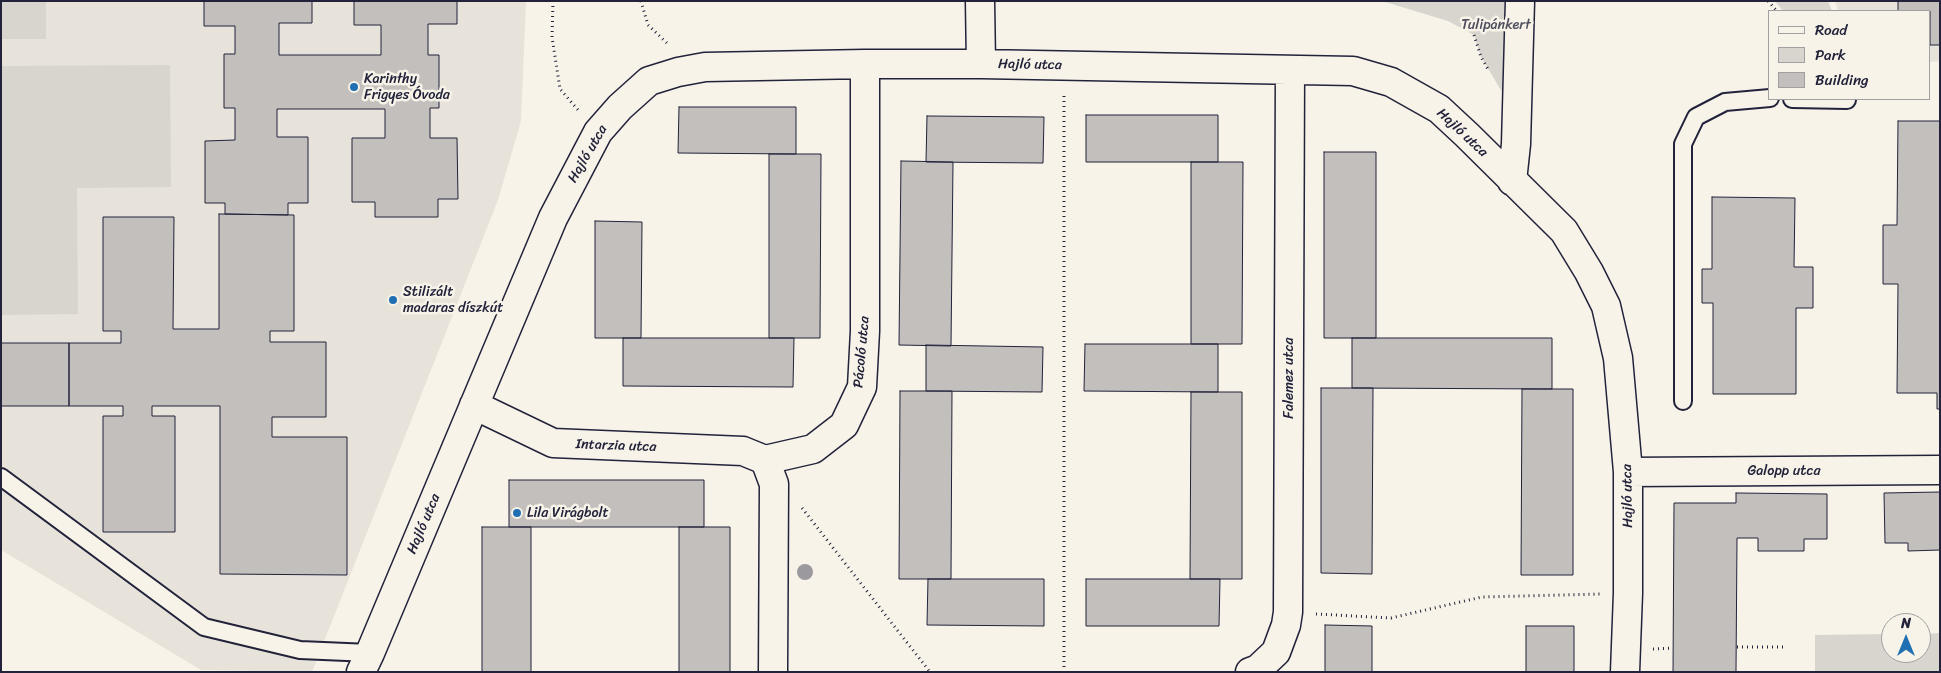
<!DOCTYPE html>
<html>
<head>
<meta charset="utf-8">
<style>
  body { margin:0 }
  #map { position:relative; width:1941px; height:673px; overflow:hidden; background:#f7f3e8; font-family:Sriracha,sans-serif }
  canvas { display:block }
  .frame { position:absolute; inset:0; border:2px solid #22223b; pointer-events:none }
  .legend { position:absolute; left:1768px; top:10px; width:162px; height:90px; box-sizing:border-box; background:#f7f3e8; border:1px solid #a29fa3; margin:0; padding:6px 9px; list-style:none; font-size:15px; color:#22223b }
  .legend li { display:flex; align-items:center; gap:10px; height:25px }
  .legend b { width:25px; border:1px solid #a29fa3 }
  .north { position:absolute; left:1881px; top:613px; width:50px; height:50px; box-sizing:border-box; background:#f7f3e8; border:1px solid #a29fa3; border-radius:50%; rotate:0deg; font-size:14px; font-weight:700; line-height:20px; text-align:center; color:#22223b }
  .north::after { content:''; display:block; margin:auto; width:18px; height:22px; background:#1f6fb2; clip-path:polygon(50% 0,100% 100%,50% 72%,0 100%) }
</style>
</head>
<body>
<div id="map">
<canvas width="1941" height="673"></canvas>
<div class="frame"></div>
<ul class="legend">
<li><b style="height:6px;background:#f7f3e8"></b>Road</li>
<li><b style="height:14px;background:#d8d5cf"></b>Park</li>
<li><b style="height:14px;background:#c2bfbd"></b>Building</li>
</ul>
<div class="north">N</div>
</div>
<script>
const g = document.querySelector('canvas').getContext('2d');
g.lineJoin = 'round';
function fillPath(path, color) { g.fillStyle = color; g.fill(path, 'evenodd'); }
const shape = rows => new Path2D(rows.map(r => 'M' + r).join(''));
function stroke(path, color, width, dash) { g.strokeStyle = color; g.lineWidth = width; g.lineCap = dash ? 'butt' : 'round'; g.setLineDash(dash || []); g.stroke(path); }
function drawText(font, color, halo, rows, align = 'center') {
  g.font = font + ' Sriracha,sans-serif'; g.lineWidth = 5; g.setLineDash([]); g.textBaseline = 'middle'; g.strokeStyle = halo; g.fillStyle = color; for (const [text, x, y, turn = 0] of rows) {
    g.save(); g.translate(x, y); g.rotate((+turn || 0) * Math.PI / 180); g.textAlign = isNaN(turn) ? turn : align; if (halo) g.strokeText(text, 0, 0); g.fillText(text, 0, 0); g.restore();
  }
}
fillPath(shape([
  [1,1,526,1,521,121,498,200,312,672,201,670,1,550],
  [1835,1,1940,1,1940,61,1930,62,1930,11,1838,11]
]), '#e7e3db');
fillPath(shape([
  [1,1,46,1,46,39,1,39],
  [1382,1,1520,1,1516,115,1481,57,1474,35,1448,21],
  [1775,1,1828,1,1832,11,1783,11],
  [170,65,171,187,77,188,78,314,1,315,1,66],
  [1940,633,1940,672,1815,672,1815,635,1891,634,1891,653,1921,653,1921,634]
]), '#d8d5cf');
const building = shape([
  [204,1,312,1,312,23,279,23,279,55,381,55,381,25,354,25,354,1,457,1,457,24,428,24,428,55,439,55,439,108,430,108,430,138,457,138,458,199,438,199,438,217,375,217,375,202,352,202,352,138,385,138,385,109,277,109,277,137,308,137,308,203,288,203,288,215,225,214,225,203,205,203,205,141,235,140,235,108,224,108,224,54,235,54,235,26,204,26,204,1],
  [1898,1,1940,1,1940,45,1930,45,1930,11,1898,11,1898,1],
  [679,107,796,107,796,154,678,153,679,107],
  [1086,115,1218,115,1218,162,1086,162,1086,115],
  [927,116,1044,117,1043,163,926,162,927,116],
  [1898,121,1940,121,1940,409,1937,409,1937,393,1897,393,1898,284,1883,284,1883,225,1897,225,1898,121],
  [1324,152,1376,152,1376,338,1324,338,1324,152],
  [769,154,821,154,820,338,769,338,769,154],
  [901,161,953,162,951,346,899,345,901,161],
  [1191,162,1243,162,1242,344,1191,344,1191,162],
  [1712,197,1795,198,1794,267,1813,267,1813,308,1796,308,1796,394,1713,394,1713,303,1702,303,1702,269,1712,269,1712,197],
  [219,214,294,215,294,331,270,331,270,342,326,342,326,417,272,417,272,437,347,437,347,575,220,574,220,406,152,406,152,416,175,416,175,532,103,532,103,416,123,416,123,406,69,406,69,343,121,343,121,331,103,331,103,217,174,217,173,329,219,329,219,214],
  [595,221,642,222,641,338,595,338,595,221],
  [623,338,794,338,793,387,623,386,623,338],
  [1352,338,1552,338,1552,389,1352,388,1352,338],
  [1,343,69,343,69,406,1,406,1,343],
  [1085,344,1218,344,1218,392,1084,391,1085,344],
  [926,345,1043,347,1042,392,926,391,926,345],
  [1321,388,1373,388,1372,574,1321,573,1321,388],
  [1522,389,1573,389,1573,575,1521,575,1522,389],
  [900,391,952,391,951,579,899,579,900,391],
  [1191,392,1242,392,1242,579,1190,579,1191,392],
  [509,480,704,480,704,527,509,527,509,480],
  [1940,492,1940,550,1908,551,1908,543,1885,543,1884,493,1940,492],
  [1736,493,1827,494,1827,539,1804,539,1804,551,1758,551,1758,538,1737,538,1736,672,1673,672,1674,503,1736,503,1736,493],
  [482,527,531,527,531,672,482,672,482,527],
  [679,527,730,527,730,672,679,672,679,527],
  [928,579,1044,579,1044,626,927,625,928,579],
  [1086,579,1220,579,1219,626,1086,626,1086,579],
  [1325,625,1372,626,1372,672,1325,672,1325,625],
  [1526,626,1574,626,1574,672,1526,672,1526,626]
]);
fillPath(building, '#c2bfbd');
stroke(building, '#22223b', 1);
const lane = shape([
  [1792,99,1847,100],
  [1683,401,1683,144,1696,117,1725,102,1770,98],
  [1,477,204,627,300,650,370,653]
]);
const street = shape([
  [980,1,981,64],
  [1512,181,1516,144,1520,1],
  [474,405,553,443,743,451,765,460],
  [765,460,813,449,844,425,862,387,865,331,865,64],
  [765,460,774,484,773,672],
  [1628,472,1940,470],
  [361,672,370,653,553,218,598,132,620,107,649,81,678,72,705,67,865,64,981,64,1353,71,1391,82,1439,109,1467,135,1564,231,1589,272,1606,306,1618,358,1628,472,1628,593,1625,672],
  [1250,672,1258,669,1276,652,1286,625,1288,612,1290,70]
]);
stroke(lane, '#22223b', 20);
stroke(street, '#22223b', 31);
stroke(shape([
  [553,1,552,37,560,89,579,111],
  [641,1,648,25,669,45],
  [1768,1,1777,11],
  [1386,2,1386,1],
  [1474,35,1481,57,1489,71],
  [802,508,930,672],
  [1316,614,1391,618,1482,597,1600,594],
  [1737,647,1783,647],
  [1653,649,1673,648],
  [1064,672,1064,92]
]), '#22223b', 3, [1, 4]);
stroke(lane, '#f7f3e8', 16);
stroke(street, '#f7f3e8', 28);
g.fillStyle = '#9b999d';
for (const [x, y] of [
  [805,572]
]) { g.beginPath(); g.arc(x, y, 8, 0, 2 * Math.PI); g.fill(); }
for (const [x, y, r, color] of [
  [354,87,5,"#1f6fb2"],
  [393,300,5,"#1f6fb2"],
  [517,513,5,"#1f6fb2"]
]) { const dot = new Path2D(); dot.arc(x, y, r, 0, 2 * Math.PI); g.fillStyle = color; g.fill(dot); stroke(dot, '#f7f3e8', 2); }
drawText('14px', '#504f60', '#f7f3e8', [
  ["Tulipánkert",1496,25]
]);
drawText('14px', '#22223b', '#f7f3e8', [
  ["Hajló utca",1030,65,1],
  ["Hajló utca",1462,133,43],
  ["Hajló utca",588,154,-60],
  ["Pácoló utca",862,352,-85],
  ["Falemez utca",1289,378,-90],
  ["Intarzia utca",616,446,2],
  ["Galopp utca",1784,471],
  ["Hajló utca",1628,496,-91],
  ["Hajló utca",424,524,-67]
]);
drawText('14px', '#22223b', '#f7f3e8', [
  ["Karinthy",364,79],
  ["Frigyes Óvoda",364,95],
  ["Stilizált",403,292],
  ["madaras díszkút",403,308],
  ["Lila Virágbolt",527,513]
], 'left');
</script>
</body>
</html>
